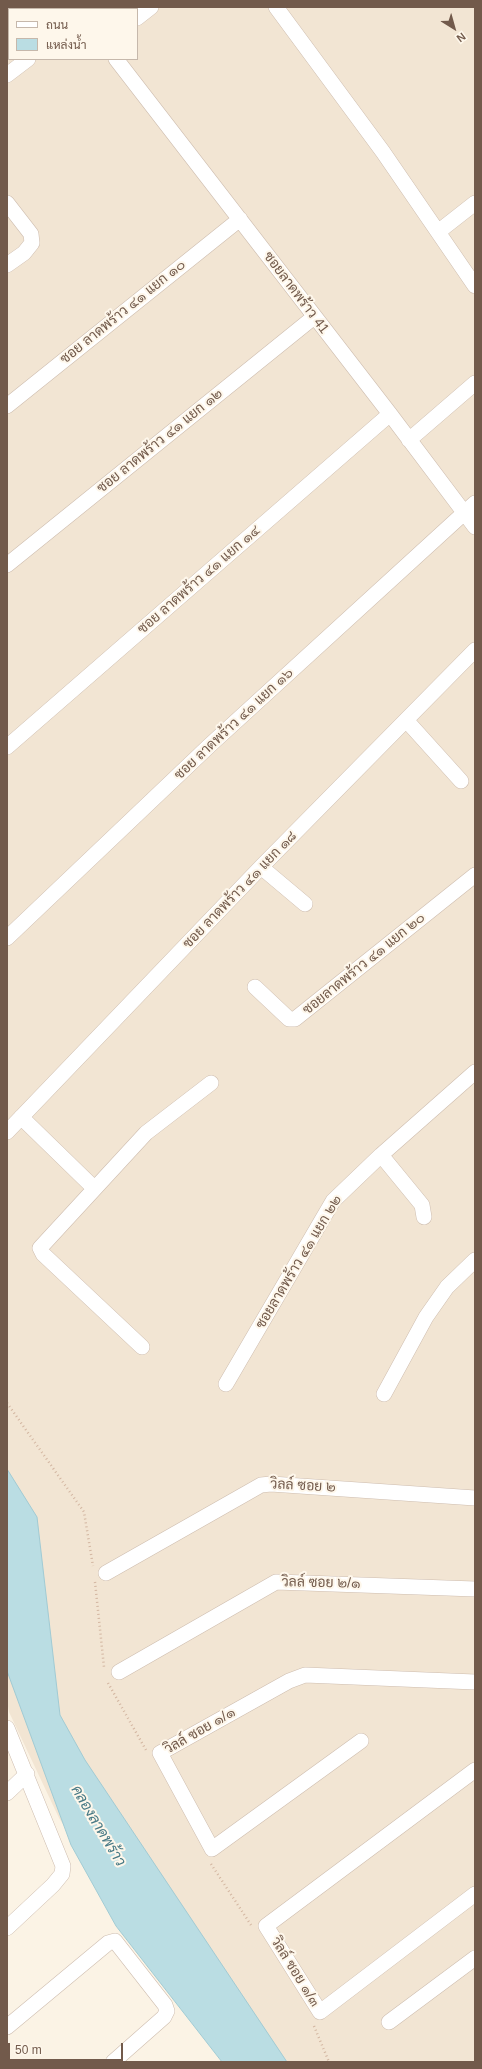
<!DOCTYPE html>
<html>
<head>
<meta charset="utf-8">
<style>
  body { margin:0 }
  #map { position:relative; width:482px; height:2069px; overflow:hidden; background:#fbf3e5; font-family:Arial,Sarabun,sans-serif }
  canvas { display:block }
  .frame { position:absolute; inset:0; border:8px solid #725a4b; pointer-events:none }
  .legend { position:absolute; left:8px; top:8px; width:130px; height:52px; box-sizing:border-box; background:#fef7eb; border:1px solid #c6b8ab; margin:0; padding:5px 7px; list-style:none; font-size:12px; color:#725a4b }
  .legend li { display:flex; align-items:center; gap:8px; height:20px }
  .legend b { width:20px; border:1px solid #c6b8ab }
  .north { position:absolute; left:434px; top:8px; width:40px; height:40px; -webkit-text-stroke:3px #fef7eb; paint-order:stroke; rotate:143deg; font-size:11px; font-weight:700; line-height:16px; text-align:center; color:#725a4b }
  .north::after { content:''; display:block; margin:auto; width:14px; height:18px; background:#725a4b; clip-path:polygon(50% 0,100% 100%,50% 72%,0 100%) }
  .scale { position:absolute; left:8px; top:2043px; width:115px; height:18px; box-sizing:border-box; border:2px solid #725a4b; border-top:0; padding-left:5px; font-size:12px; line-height:14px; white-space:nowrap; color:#725a4b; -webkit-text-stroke:3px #fef7eb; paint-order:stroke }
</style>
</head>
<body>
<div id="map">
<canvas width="482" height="2069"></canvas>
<div class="frame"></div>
<ul class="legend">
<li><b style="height:5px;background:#fff"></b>ถนน</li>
<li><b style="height:11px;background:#badde3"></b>แหล่งน้ำ</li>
</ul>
<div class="north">N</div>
<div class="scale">50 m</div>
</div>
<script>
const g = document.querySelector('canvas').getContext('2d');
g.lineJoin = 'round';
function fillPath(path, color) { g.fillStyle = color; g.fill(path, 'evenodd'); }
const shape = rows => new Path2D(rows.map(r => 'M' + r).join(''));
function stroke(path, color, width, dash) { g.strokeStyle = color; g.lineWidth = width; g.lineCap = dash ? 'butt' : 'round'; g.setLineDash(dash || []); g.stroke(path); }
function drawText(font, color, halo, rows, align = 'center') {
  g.font = font + ' Arial,Sarabun,sans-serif'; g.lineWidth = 4; g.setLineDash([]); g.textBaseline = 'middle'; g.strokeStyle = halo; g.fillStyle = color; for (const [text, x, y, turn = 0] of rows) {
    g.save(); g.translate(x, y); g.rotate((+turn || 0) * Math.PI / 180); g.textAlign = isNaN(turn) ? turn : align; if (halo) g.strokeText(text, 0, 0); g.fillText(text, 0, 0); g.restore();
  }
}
fillPath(shape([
  [7,7,475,7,475,2062,227,2062,130,1931,59,1818,9,1712,7,1700],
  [9,9,137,9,137,59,9,59]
]), '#f2e5d3');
const water = shape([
  [7,1469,37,1517,60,1715,85,1760,287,2062,222,2062,116,1926,71,1845,7,1671,7,1469]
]);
fillPath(water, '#badde3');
stroke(water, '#a1cbd4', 1);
const minor = shape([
  [74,7,75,9],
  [276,7,383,152,475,286],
  [137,18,151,7],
  [116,59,390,414,475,527],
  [7,75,28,59],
  [7,203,31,234,32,243,24,253,7,265],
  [438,232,475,203],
  [7,406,240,219],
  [409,440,475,383],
  [7,565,314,317],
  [406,720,461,781],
  [7,747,390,414],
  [261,867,305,904],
  [7,938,210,745,475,503],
  [255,987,289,1019,295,1019,475,875],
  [21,1117,94,1188],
  [7,1132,261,867,475,650],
  [381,1155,422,1205,424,1217],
  [142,1347,43,1254,40,1248,146,1133,211,1083],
  [226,1384,333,1201,381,1155,475,1072],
  [384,1394,426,1317,447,1287,475,1260],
  [106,1573,261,1485,271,1484,475,1498],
  [119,1672,276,1582,475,1589],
  [7,1728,63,1866,62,1874,53,1885,7,1928],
  [361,1741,212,1849,160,1753,289,1681,305,1675,475,1682],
  [475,1770,266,1926,320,2012,475,1894],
  [7,1793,27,1774],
  [389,2022,475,1958],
  [7,2027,108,1943,115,1941,165,2005,167,2011,164,2017,113,2062]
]);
stroke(minor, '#cebdaf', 16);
stroke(shape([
  [7,1403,84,1512,93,1566],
  [95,1582,104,1667],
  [108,1683,146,1750],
  [211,1864,251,1925],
  [314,2026,329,2062]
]), '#d3b6a1', 2.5, [1, 3]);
stroke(minor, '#fff', 15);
drawText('14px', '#725a4b', '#fef7eb', [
  ["ซอยลาดพร้าว 41",296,293,53],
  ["ซอย ลาดพร้าว ๔๑ แยก ๑๐",123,312,-39],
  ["ซอย ลาดพร้าว ๔๑ แยก ๑๒",160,441,-39],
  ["ซอย ลาดพร้าว ๔๑ แยก ๑๔",199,580,-41],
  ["ซอย ลาดพร้าว ๔๑ แยก ๑๖",234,724,-43],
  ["ซอย ลาดพร้าว ๔๑ แยก ๑๘",240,890,-46],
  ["ซอยลาดพร้าว ๔๑ แยก ๒๐",364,964,-39],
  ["ซอยลาดพร้าว ๔๑ แยก ๒๒",299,1262,-59],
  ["วิลล์ ซอย ๒",303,1486,3],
  ["วิลล์ ซอย ๒/๑",321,1583,1],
  ["วิลล์ ซอย ๑/๑",200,1731,-30],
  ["วิลล์ ซอย ๑/๓",295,1972,58]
]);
drawText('italic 15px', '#477985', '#fef7eb', [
  ["คลองลาดพร้าว",98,1826,59]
]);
</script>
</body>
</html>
